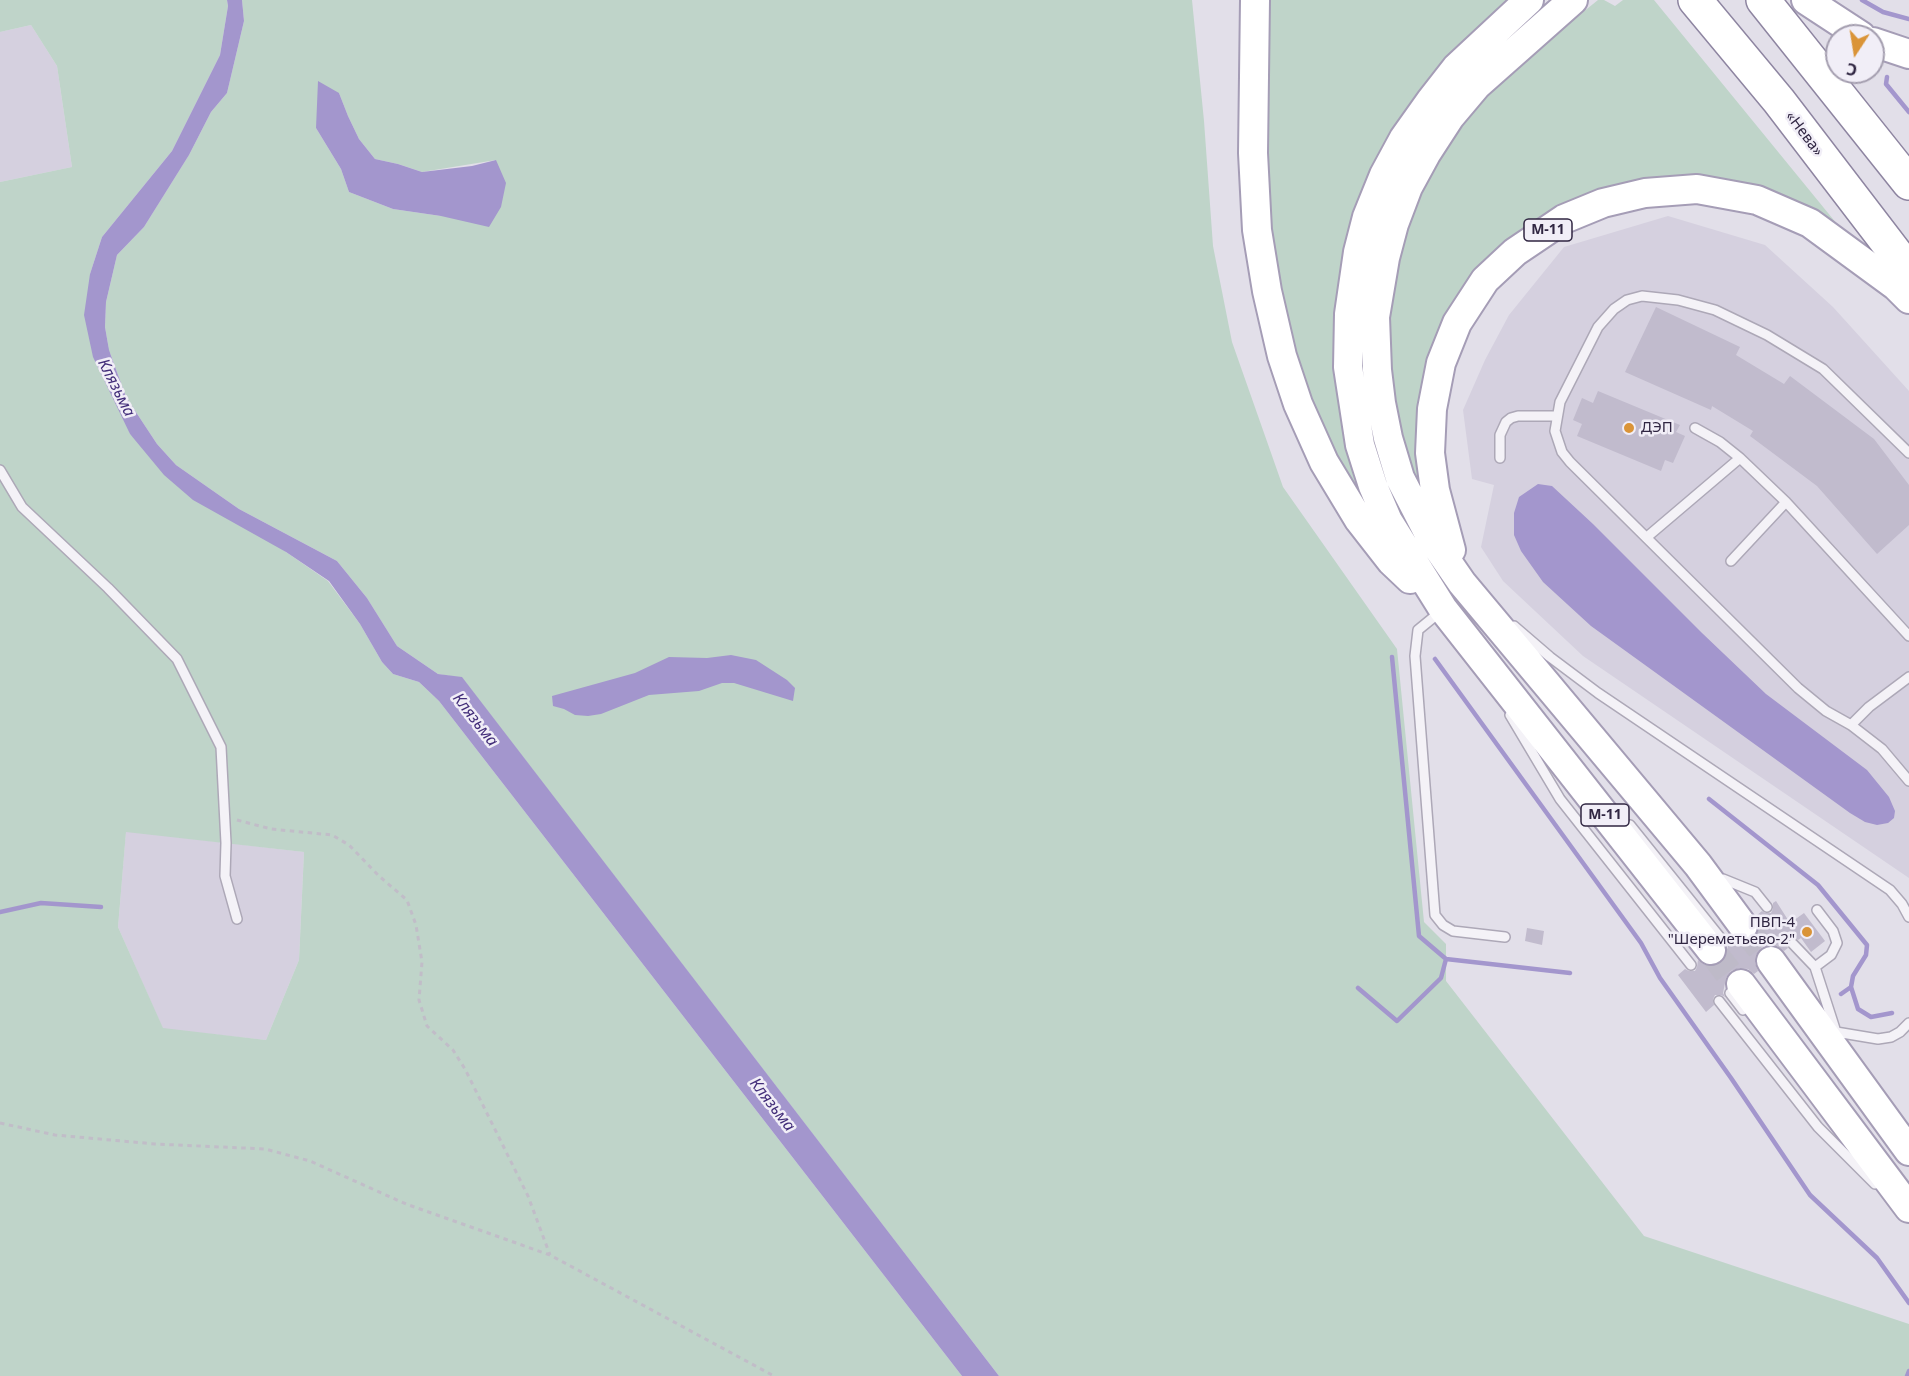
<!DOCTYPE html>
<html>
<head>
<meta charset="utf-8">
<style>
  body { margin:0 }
  #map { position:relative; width:1909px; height:1376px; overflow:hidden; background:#e2dfe9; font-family:"Noto Sans",sans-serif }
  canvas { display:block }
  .north { position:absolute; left:1825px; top:24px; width:60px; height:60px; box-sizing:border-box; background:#f1eef7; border:2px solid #a49eaf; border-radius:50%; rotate:192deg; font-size:16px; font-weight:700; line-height:24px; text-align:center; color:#302642 }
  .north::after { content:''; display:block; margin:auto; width:21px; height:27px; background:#da9438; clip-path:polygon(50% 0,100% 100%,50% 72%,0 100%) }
</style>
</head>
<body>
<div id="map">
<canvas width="1909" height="1376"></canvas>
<div class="north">С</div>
</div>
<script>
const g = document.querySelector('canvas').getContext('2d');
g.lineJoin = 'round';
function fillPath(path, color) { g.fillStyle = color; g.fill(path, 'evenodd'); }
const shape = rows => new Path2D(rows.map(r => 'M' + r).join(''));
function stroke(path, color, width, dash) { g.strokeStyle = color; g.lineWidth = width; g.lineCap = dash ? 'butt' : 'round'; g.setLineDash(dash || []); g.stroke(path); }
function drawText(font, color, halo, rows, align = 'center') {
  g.font = font + ' "Noto Sans",sans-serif'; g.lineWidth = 5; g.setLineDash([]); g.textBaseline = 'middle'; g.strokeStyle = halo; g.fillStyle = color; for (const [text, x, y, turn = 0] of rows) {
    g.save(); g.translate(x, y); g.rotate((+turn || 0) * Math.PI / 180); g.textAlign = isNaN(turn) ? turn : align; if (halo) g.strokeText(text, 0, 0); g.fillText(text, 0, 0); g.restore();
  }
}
fillPath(shape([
  [31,25,57,66,72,167,0,182,0,32],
  [1668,216,1765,245,1833,307,1909,391,1909,878,1583,656,1503,581,1481,547,1494,485,1472,479,1463,410,1485,360,1509,315,1564,247],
  [126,831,304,852,299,960,266,1040,163,1029,118,927]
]), '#d5d0df');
fillPath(shape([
  [0,0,227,0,228,6,220,55,172,151,102,237,90,274,130,434,286,552,328,581,360,624,382,662,393,674,419,682,439,701,962,1376,0,1376,0,182,72,167,57,66,31,25,0,32],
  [126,832,304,852,299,960,266,1040,163,1028,118,927],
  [242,0,1192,0,1204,121,1213,246,1232,342,1283,487,1397,649,1424,922,1446,944,1446,981,1644,1236,1909,1324,1909,1376,999,1376,462,678,438,674,397,646,367,598,337,561,239,509,176,465,157,444,126,397,109,350,105,327,106,302,117,255,144,227,189,155,211,112,227,93,244,21],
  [339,93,348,116,359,139,375,159,398,164,422,172,496,160,441,216,393,209,349,192,341,169,316,128],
  [1269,0,1514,0,1347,250,1382,528,1354,489,1331,446,1309,398,1293,353,1269,229,1267,153],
  [1598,0,1604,0,1615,6,1623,0,1654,0,1837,224,1811,210,1600,191,1449,320,1432,517,1415,481,1392,401,1388,318,1396,262,1406,224,1422,189,1449,142,1486,97,1536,50]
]), '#bfd4c9');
fillPath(shape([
  [227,0,242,0,244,21,227,93,211,112,189,155,144,227,117,255,106,302,105,327,109,350,126,397,157,444,176,465,239,509,337,561,367,598,397,646,438,674,462,677,999,1376,962,1376,439,701,419,682,393,674,382,662,360,624,329,581,286,552,193,500,164,475,130,434,93,357,84,315,90,274,102,237,172,151,220,55,228,6],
  [318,81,339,93,348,116,359,139,375,159,398,164,422,172,472,166,496,160,506,183,501,207,489,227,441,216,393,209,349,192,341,169,316,128],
  [1538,484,1552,486,1593,524,1702,633,1766,694,1867,770,1889,797,1895,811,1894,818,1888,823,1877,825,1865,822,1850,813,1591,626,1543,582,1521,551,1514,535,1514,513,1519,497],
  [731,655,756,660,787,680,795,688,793,701,734,683,722,683,699,691,649,695,601,714,588,716,575,715,564,709,553,706,552,696,635,673,669,657,707,658]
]), '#a396cd');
stroke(shape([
  [1862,0,1883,12,1909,19],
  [1887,77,1886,84,1909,112],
  [1392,657,1419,936,1446,959,1570,973],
  [1435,659,1641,943,1660,978,1731,1078,1810,1195,1877,1258,1909,1303],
  [1709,799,1818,885,1867,945,1866,955,1853,976,1851,987,1858,1009,1871,1017,1892,1013],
  [0,912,41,903,101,907],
  [1358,988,1397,1021,1441,978,1446,959],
  [1841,994,1851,987],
  [1907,1376,1909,1371]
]), '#a396cd', 4.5);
fillPath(shape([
  [1656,307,1740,347,1736,355,1784,384,1790,376,1874,439,1909,485,1909,525,1877,554,1817,486,1750,436,1753,431,1712,406,1711,410,1625,372],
  [1598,391,1680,425,1676,432,1685,436,1673,463,1665,460,1661,471,1577,436,1582,424,1573,420,1582,398,1593,403],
  [1776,901,1790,923,1804,913,1825,941,1811,952,1801,938,1798,940,1794,937,1789,939,1786,943,1788,948,1784,951,1777,946,1769,945,1762,947,1756,955,1755,963,1758,971,1754,974,1748,969,1740,968,1731,971,1726,978,1723,993,1725,997,1721,995,1715,995,1713,999,1714,1005,1706,1012,1678,975,1685,969,1689,971,1695,971,1697,967,1698,960,1705,965,1714,966,1721,963,1726,956,1730,936,1736,941,1744,942,1753,939,1758,933,1759,925,1756,916,1762,911,1765,913,1771,913,1773,909,1773,903],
  [1527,928,1544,931,1542,945,1525,941]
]), '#c1bbcd');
stroke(shape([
  [1743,926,1771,961],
  [1711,950,1730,975,1741,984]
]), '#bebac8', 28, [28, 14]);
const lane = shape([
  [1695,428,1720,442,1740,458],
  [1909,453,1823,369,1767,335,1715,310,1678,300,1642,296,1627,300,1614,309,1598,327,1560,402,1555,431,1562,452,1570,462,1798,688,1826,711,1851,725,1882,749,1909,781],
  [1500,458,1500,435,1506,422,1511,418,1518,416,1556,416],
  [0,470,22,507,108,588,177,659,221,747,226,843,225,876,237,919],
  [1647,537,1740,458,1786,502,1909,636],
  [1731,561,1786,502],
  [1440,612,1418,630,1415,656,1435,915,1443,925,1453,931,1505,937],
  [1514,626,1550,657,1598,693,1890,890,1902,904,1909,917],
  [1510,715,1560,799,1691,965],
  [1851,725,1869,707,1909,677],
  [1630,825,1723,941],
  [1723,879,1755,892,1767,907],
  [1793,944,1815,967,1836,1032,1878,1039,1891,1037,1900,1032,1909,1023],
  [1815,967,1831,955,1837,943,1833,931,1817,910],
  [1730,993,1743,1010],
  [1719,1001,1818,1127,1875,1184]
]);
const primary = shape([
  [1255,0,1253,153,1257,230,1267,291,1282,356,1298,404,1324,462,1359,520,1391,561,1410,579],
  [1529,0,1456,68,1431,100,1404,138,1384,175,1367,217,1358,252,1349,314,1348,367,1360,445,1373,486,1388,521,1443,609,1711,950],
  [1573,0,1477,85,1450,117,1426,154,1408,187,1394,224,1385,258,1375,317,1377,370,1381,403,1388,438,1400,478,1431,538,1462,583,1698,865,1743,926],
  [1806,0,1861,36],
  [1873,42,1909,54],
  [1451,550,1435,490,1430,453,1432,409,1441,363,1457,323,1485,280,1515,252,1564,219,1603,203,1645,193,1697,189,1757,200,1810,223,1896,286,1909,299],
  [1771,961,1909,1151],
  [1741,984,1909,1208]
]);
const highway = shape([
  [1695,0,1779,101,1909,271],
  [1763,0,1909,183]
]);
stroke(lane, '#ada8b7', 12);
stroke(primary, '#a59db6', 32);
stroke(highway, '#8e85a1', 36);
stroke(shape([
  [237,820,271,829,332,835,349,845,379,876,407,900,416,925,422,962,419,1000,427,1026,453,1050,465,1069,528,1196,550,1255],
  [0,1123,55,1135,155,1144,265,1149,310,1161,406,1204,550,1255,774,1376]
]), '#c1bdc8', 3, [4.5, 4.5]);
stroke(lane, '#f4f2f7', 9);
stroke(primary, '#fff', 28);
stroke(highway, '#fff', 33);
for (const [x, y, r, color] of [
  [1629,428,6,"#da9438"],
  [1807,932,6,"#da9438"]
]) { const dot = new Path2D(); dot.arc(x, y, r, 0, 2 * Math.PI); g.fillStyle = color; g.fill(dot); stroke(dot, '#f1eef7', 2); }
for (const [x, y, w] of [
  [1548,230,48],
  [1605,815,48]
]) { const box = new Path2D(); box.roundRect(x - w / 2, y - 11, w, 22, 4.5); g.fillStyle = '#f1eef7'; g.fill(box); stroke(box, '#302642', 1.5); }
drawText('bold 14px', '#302642', null, [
  ["М-11",1548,230],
  ["М-11",1605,815]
]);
drawText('15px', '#302642', '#f1eef7', [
  ["«Нева»",1804,134,53]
]);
drawText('15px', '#302642', '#f1eef7', [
  ["ДЭП",1641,428],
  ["ПВП-4",1795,923,"right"],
  ["\"Шереметьево-2\"",1795,940,"right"]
], 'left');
drawText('italic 16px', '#422d79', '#f1eef7', [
  ["Клязьма",116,388,63],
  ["Клязьма",475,720,52],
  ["Клязьма",772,1105,52]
]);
</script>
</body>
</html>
